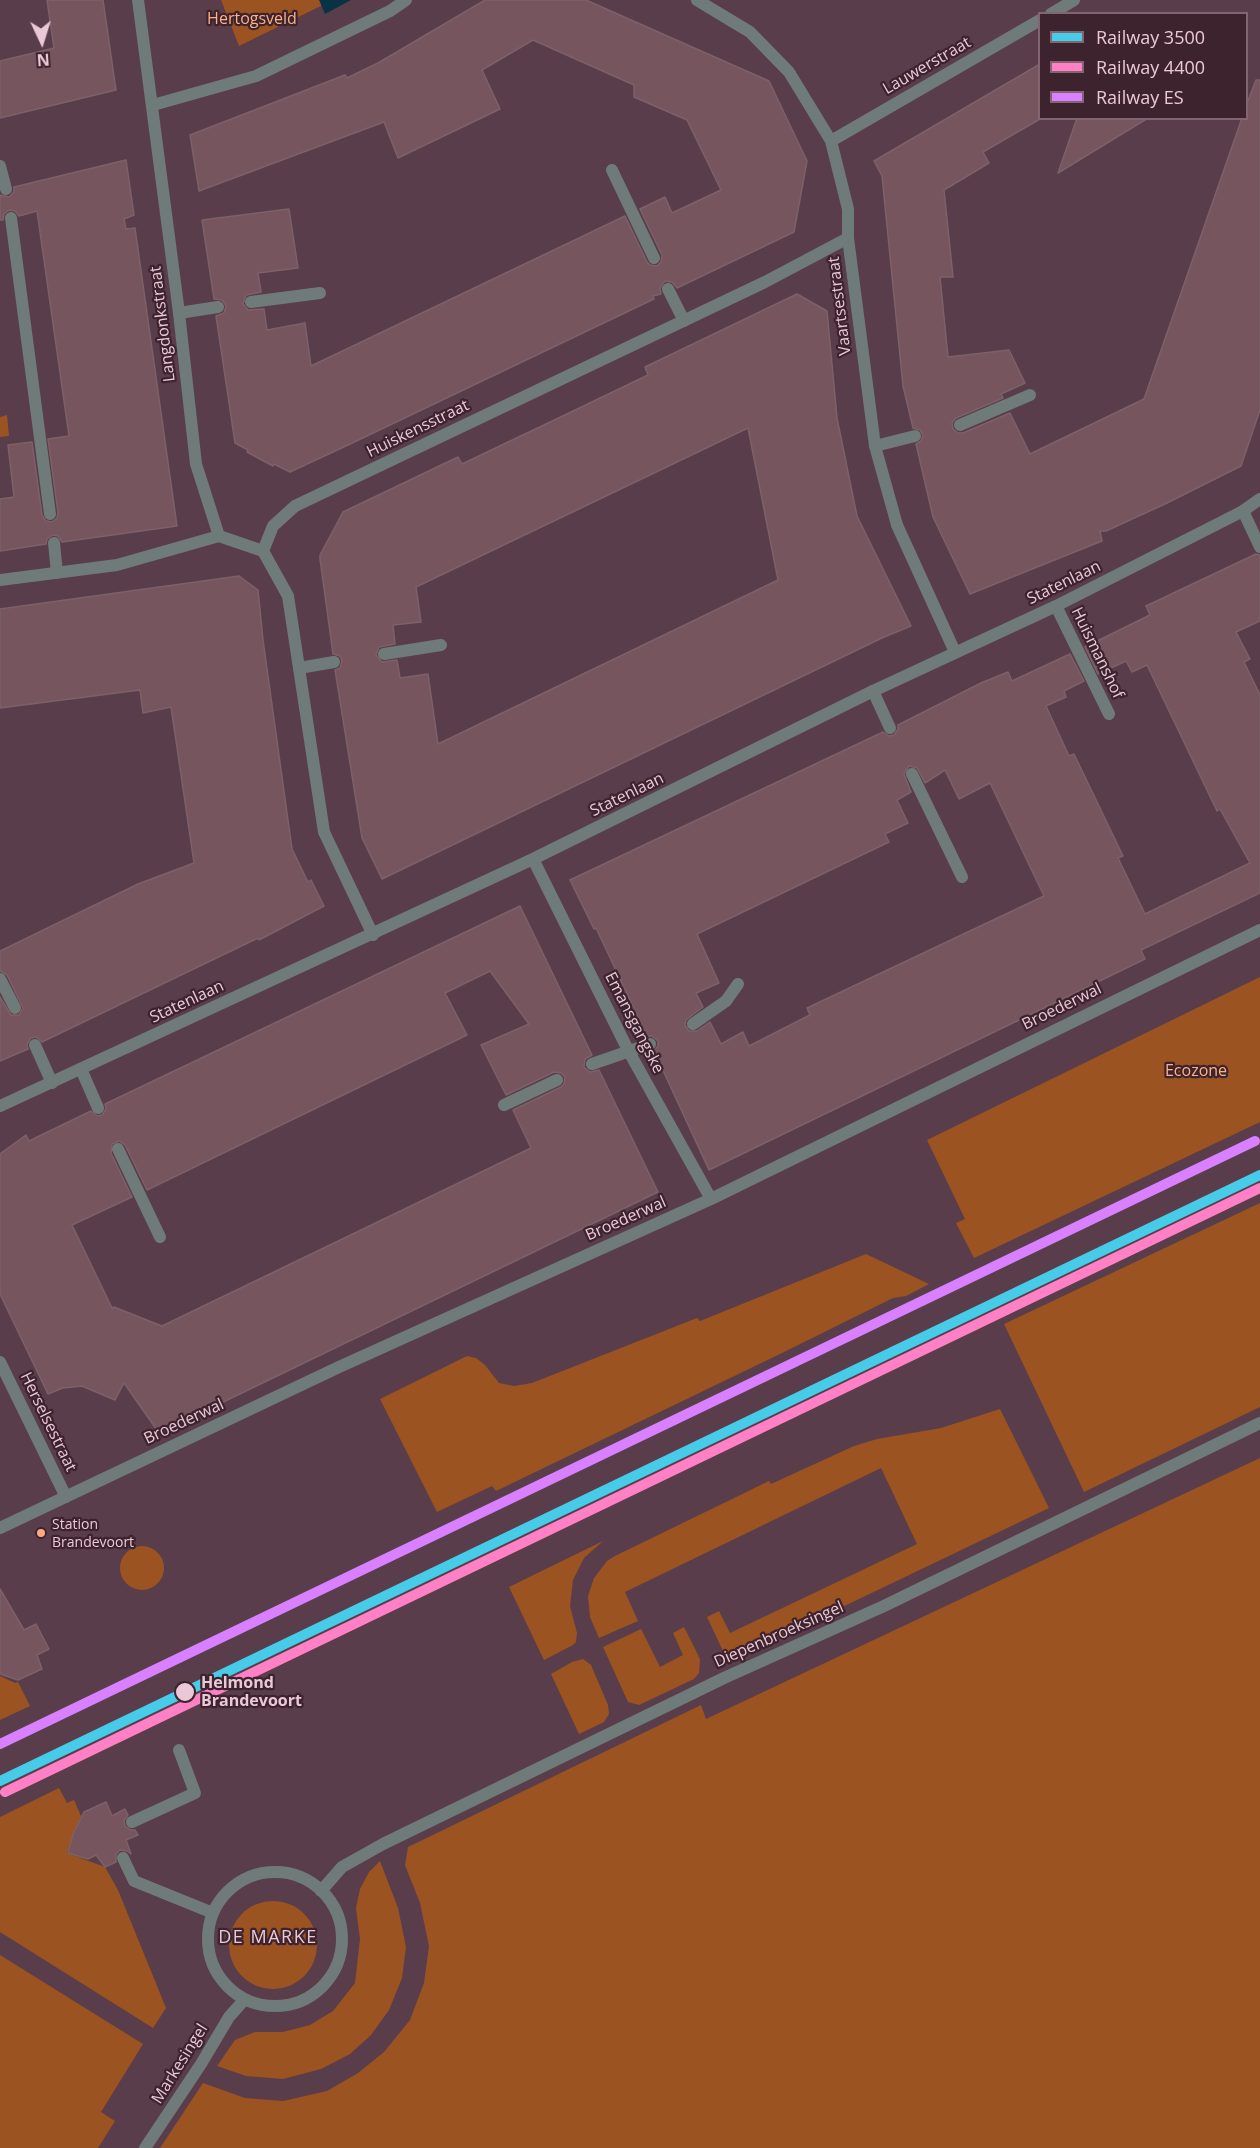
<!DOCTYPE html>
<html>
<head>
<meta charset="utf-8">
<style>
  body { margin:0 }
  #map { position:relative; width:1260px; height:2148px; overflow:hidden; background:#5a3d4a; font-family:"Open Sans",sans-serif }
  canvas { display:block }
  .legend { position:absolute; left:1038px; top:12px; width:210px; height:108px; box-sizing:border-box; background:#3c232e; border:2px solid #826571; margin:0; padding:8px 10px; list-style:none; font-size:18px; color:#ebc8d6 }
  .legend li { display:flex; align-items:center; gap:12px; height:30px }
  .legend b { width:30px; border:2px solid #826571 }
  .north { position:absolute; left:12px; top:12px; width:60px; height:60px; -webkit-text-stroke:4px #3c232e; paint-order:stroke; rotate:176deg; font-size:16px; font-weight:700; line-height:24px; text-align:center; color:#ebc8d6 }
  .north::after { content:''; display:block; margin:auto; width:21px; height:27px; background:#ebc8d6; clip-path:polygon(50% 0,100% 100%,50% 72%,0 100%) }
</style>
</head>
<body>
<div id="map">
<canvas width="1260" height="2148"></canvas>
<ul class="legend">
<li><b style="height:8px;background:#46cce9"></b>Railway 3500</li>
<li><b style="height:8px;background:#ff80c5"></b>Railway 4400</li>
<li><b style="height:8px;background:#d880ff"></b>Railway ES</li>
</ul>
<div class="north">N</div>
</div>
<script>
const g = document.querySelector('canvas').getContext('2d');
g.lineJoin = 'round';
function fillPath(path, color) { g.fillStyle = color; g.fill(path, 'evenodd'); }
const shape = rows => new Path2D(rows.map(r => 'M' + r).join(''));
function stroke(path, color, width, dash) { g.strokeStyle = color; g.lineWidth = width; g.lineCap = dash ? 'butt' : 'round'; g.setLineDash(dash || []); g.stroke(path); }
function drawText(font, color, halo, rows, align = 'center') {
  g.font = font + ' "Open Sans",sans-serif'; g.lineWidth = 4.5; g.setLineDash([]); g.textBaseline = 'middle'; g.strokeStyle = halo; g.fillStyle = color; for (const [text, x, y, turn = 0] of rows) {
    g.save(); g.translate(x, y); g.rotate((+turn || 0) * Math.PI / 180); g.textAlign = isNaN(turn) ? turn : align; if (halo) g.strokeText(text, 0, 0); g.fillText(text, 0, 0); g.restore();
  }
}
fillPath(shape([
  [221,0,333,0,239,46],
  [7,415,9,436,0,437,0,417],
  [1260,977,1260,1122,974,1258,956,1223,965,1219,927,1140],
  [1260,1203,1260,1407,1084,1492,1004,1324],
  [866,1254,929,1284,906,1296,893,1298,782,1353,496,1491,492,1486,437,1512,380,1399,467,1356,476,1358,485,1365,499,1383,514,1386,532,1383,697,1318,700,1321],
  [1000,1409,1049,1508,740,1656,728,1655,723,1651,707,1617,719,1611,730,1633,917,1544,881,1468,625,1592,638,1621,599,1638,590,1617,588,1596,594,1578,607,1561,615,1556,769,1481,771,1484,854,1446,877,1439,941,1428],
  [1260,1458,1260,2148,160,2148,203,2083,245,2098,283,2101,327,2091,358,2073,384,2052,410,2020,424,1983,429,1946,420,1903,405,1865,408,1847,701,1705,706,1719],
  [603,1541,584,1558,573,1580,570,1606,577,1633,576,1642,573,1645,544,1660,509,1587],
  '120 1568a22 22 0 1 1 44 0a22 22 0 1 1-44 0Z',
  [684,1627,700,1659,699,1673,694,1679,639,1705,628,1702,603,1647,641,1629,660,1667,683,1655,673,1633],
  [583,1659,591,1665,608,1705,609,1714,604,1722,579,1734,551,1674,572,1662],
  [0,1676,15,1683,18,1682,30,1706,0,1720],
  [59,1788,67,1803,74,1800,81,1816,67,1853,105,1867,118,1890,166,2008,153,2028,0,1932,0,1817],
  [380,1861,398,1908,406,1947,402,1978,389,2010,371,2035,350,2054,321,2069,283,2079,246,2076,217,2066,235,2040,255,2032,283,2032,310,2025,333,2011,355,1983,360,1939,356,1908,360,1889,369,1872],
  '229 1945a44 44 0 1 1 88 0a44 44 0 1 1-88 0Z',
  [0,1955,143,2044,101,2112,115,2121,98,2148,0,2148]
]), '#9b5321');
fillPath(shape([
  [319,0,351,0,325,14]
]), '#0a3245');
const building = shape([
  [47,0,103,0,116,90,0,118,0,61,54,48,47,0],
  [485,0,586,0,769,81,807,161,794,232,677,288,672,282,665,281,660,288,661,294,653,296,654,299,348,445,290,472,274,464,273,466,247,452,248,450,235,443,216,316,224,313,226,306,222,300,214,299,202,220,289,209,298,268,258,273,261,292,246,295,243,304,248,310,264,309,267,330,305,323,311,366,625,216,647,262,650,265,657,266,661,262,662,255,640,209,665,197,672,213,721,190,687,120,634,97,634,85,533,40,482,70,500,109,398,158,384,122,199,191,190,135,345,75,347,78,378,63,485,0],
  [1040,64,1040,119,983,152,989,163,944,190,953,277,940,277,948,357,1009,350,1025,383,1001,394,1003,398,956,418,952,423,953,429,958,433,963,433,1010,413,1030,454,1144,399,1242,118,1246,118,1246,106,1256,80,1260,80,1260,410,1241,466,1165,504,1106,531,1100,531,1102,541,970,594,933,517,916,444,921,441,923,435,920,430,913,428,903,386,882,176,874,161,1040,64],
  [1077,118,1148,118,1058,173,1077,118],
  [126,160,134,215,124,219,126,229,135,228,177,526,62,542,58,536,53,535,47,539,46,544,0,551,0,499,14,497,8,445,32,442,42,515,46,521,52,522,57,518,58,513,48,439,69,436,37,211,19,216,15,211,9,210,4,214,3,220,0,220,0,195,9,197,14,192,14,187,126,160],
  [797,294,827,311,837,418,857,516,911,626,884,637,382,879,362,838,335,670,340,668,342,661,340,656,333,654,320,559,320,555,343,512,458,457,462,464,569,413,648,375,645,367,797,294],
  [748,428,778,580,438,744,428,674,400,678,397,660,382,662,376,655,379,647,395,644,393,625,421,622,416,587,748,428],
  [1256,554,1260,555,1260,621,1236,632,1250,659,1244,662,1260,695,1260,893,1141,950,1145,959,709,1170,654,1051,658,1046,658,1041,652,1036,647,1036,596,928,594,929,570,880,883,732,889,736,894,735,898,729,898,725,981,683,1008,672,1012,681,1070,654,1084,681,1064,691,1066,697,1046,706,1069,756,1074,754,1123,856,1118,858,1145,914,1250,863,1220,809,1217,811,1147,665,1132,672,1126,661,1098,674,1085,647,1150,615,1146,606,1256,554],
  [909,766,917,768,925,783,945,770,959,799,990,783,1044,896,807,1008,810,1015,749,1046,743,1032,721,1044,710,1022,697,1031,689,1031,685,1025,686,1020,703,1007,696,993,719,983,697,934,889,842,885,834,908,823,897,800,911,792,904,774,909,766],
  [239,576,258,590,263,640,292,849,308,882,311,880,324,906,259,940,258,938,42,1042,36,1037,31,1038,27,1044,28,1049,0,1061,0,997,11,1015,19,1015,23,1008,7,975,0,971,0,951,138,884,194,863,171,707,143,713,140,690,0,708,0,609,239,576],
  [520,906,592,1055,585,1059,584,1067,590,1072,599,1070,658,1192,159,1433,124,1383,115,1400,82,1386,63,1388,48,1394,0,1294,0,1154,26,1135,29,1141,91,1111,97,1116,102,1115,106,1109,105,1104,520,906],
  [490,971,529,1024,481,1045,506,1095,554,1072,561,1073,565,1077,564,1084,561,1087,513,1110,531,1148,162,1326,114,1307,112,1308,72,1225,132,1197,111,1153,112,1144,119,1141,125,1145,147,1190,467,1035,445,993,490,971],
  [0,1589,24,1630,36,1624,49,1649,37,1655,42,1669,18,1680,0,1674,0,1589],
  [106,1802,112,1816,125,1809,128,1815,124,1821,125,1826,131,1830,135,1830,138,1835,126,1840,131,1854,127,1851,120,1850,116,1854,116,1862,105,1867,96,1855,88,1859,68,1853,73,1834,84,1812,106,1802]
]);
fillPath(building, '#77555f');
stroke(building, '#7c6169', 1.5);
stroke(shape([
  [0,166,6,189],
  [612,170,654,258],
  [11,218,50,514],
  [668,289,684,321],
  [251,302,320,293],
  [179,313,218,307],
  [960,425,1030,395],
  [875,446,915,436],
  [1243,511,1260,547],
  [54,543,57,573],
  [384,654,441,645],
  [299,668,334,662],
  [873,691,890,728],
  [912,774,962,877],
  [0,979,15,1008],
  [693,1024,726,1001,738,984],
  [35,1045,52,1083],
  [592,1064,650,1044],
  [81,1069,98,1108],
  [504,1105,557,1080],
  [118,1149,160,1237]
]), '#6e7b78', 12);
stroke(shape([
  [132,1822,195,1793,179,1750],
  [123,1858,134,1881,213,1913]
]), '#6e7b78', 12);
stroke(shape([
  [138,0,179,313,196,464,219,536],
  [697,0,750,32,789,72,831,141,848,209,848,238,875,446,897,525,955,652],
  [1051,14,1074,0],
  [153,105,256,76,390,11,406,0],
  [831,141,1040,20],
  [263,551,273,526,295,506,765,282,848,238],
  [263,551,288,596,324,832,373,935],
  [0,580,117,565,219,536,263,551],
  [1056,606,1109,714],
  [533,859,628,1050,711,1199],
  [0,1106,533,859,873,691,1056,606,1243,511,1260,499],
  [0,1362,66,1497],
  [0,1528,339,1367,711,1199,1260,930],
  '208 1939a67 67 0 1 1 134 0a67 67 0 1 1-134 0Z',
  [321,1891,342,1867,383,1844,724,1678,884,1606,1260,1423],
  [145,2148,201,2064,229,2017,245,1999]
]), '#6e7b78', 12);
stroke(shape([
  [0,1781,1260,1175]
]), '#46cce9', 10);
stroke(shape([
  [5,1792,1260,1188]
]), '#ff80c5', 10);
stroke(shape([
  [0,1744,1255,1141]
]), '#d880ff', 10);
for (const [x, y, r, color] of [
  [41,1533,5,"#ffa980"],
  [185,1692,10,"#ebc8d6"]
]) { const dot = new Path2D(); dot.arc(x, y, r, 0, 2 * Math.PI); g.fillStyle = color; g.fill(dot); stroke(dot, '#3c232e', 2); }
drawText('14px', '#ebc8d6', '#3c232e', [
  ["Station",52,1525],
  ["Brandevoort",52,1543]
], 'left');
drawText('16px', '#fcb283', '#3c232e', [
  ["Hertogsveld",252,19],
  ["Ecozone",1196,1071]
]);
drawText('16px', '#ebc8d6', '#3c232e', [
  ["Lauwerstraat",927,66,-30],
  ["Vaartsestraat",840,306,-97],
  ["Langdonkstraat",163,324,-97],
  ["Huiskensstraat",418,429,-26],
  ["Statenlaan",1064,583,-26],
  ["Huismanshof",1097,653,64],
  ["Statenlaan",627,795,-26],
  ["Statenlaan",187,1002,-25],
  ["Broederwal",1062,1007,-26],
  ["Emansgangske",634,1023,63],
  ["Broederwal",626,1219,-24],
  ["Herselsestraat",48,1422,64],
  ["Broederwal",184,1422,-25],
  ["Diepenbroeksingel",779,1635,-24],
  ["Markesingel",180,2064,-58]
]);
drawText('bold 16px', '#ebc8d6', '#3c232e', [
  ["Helmond",201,1683],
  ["Brandevoort",201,1701]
], 'left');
g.letterSpacing = '1.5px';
drawText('18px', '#ebc8d6', '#3c232e', [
  ["DE MARKE",268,1938]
]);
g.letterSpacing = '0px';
</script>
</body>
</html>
